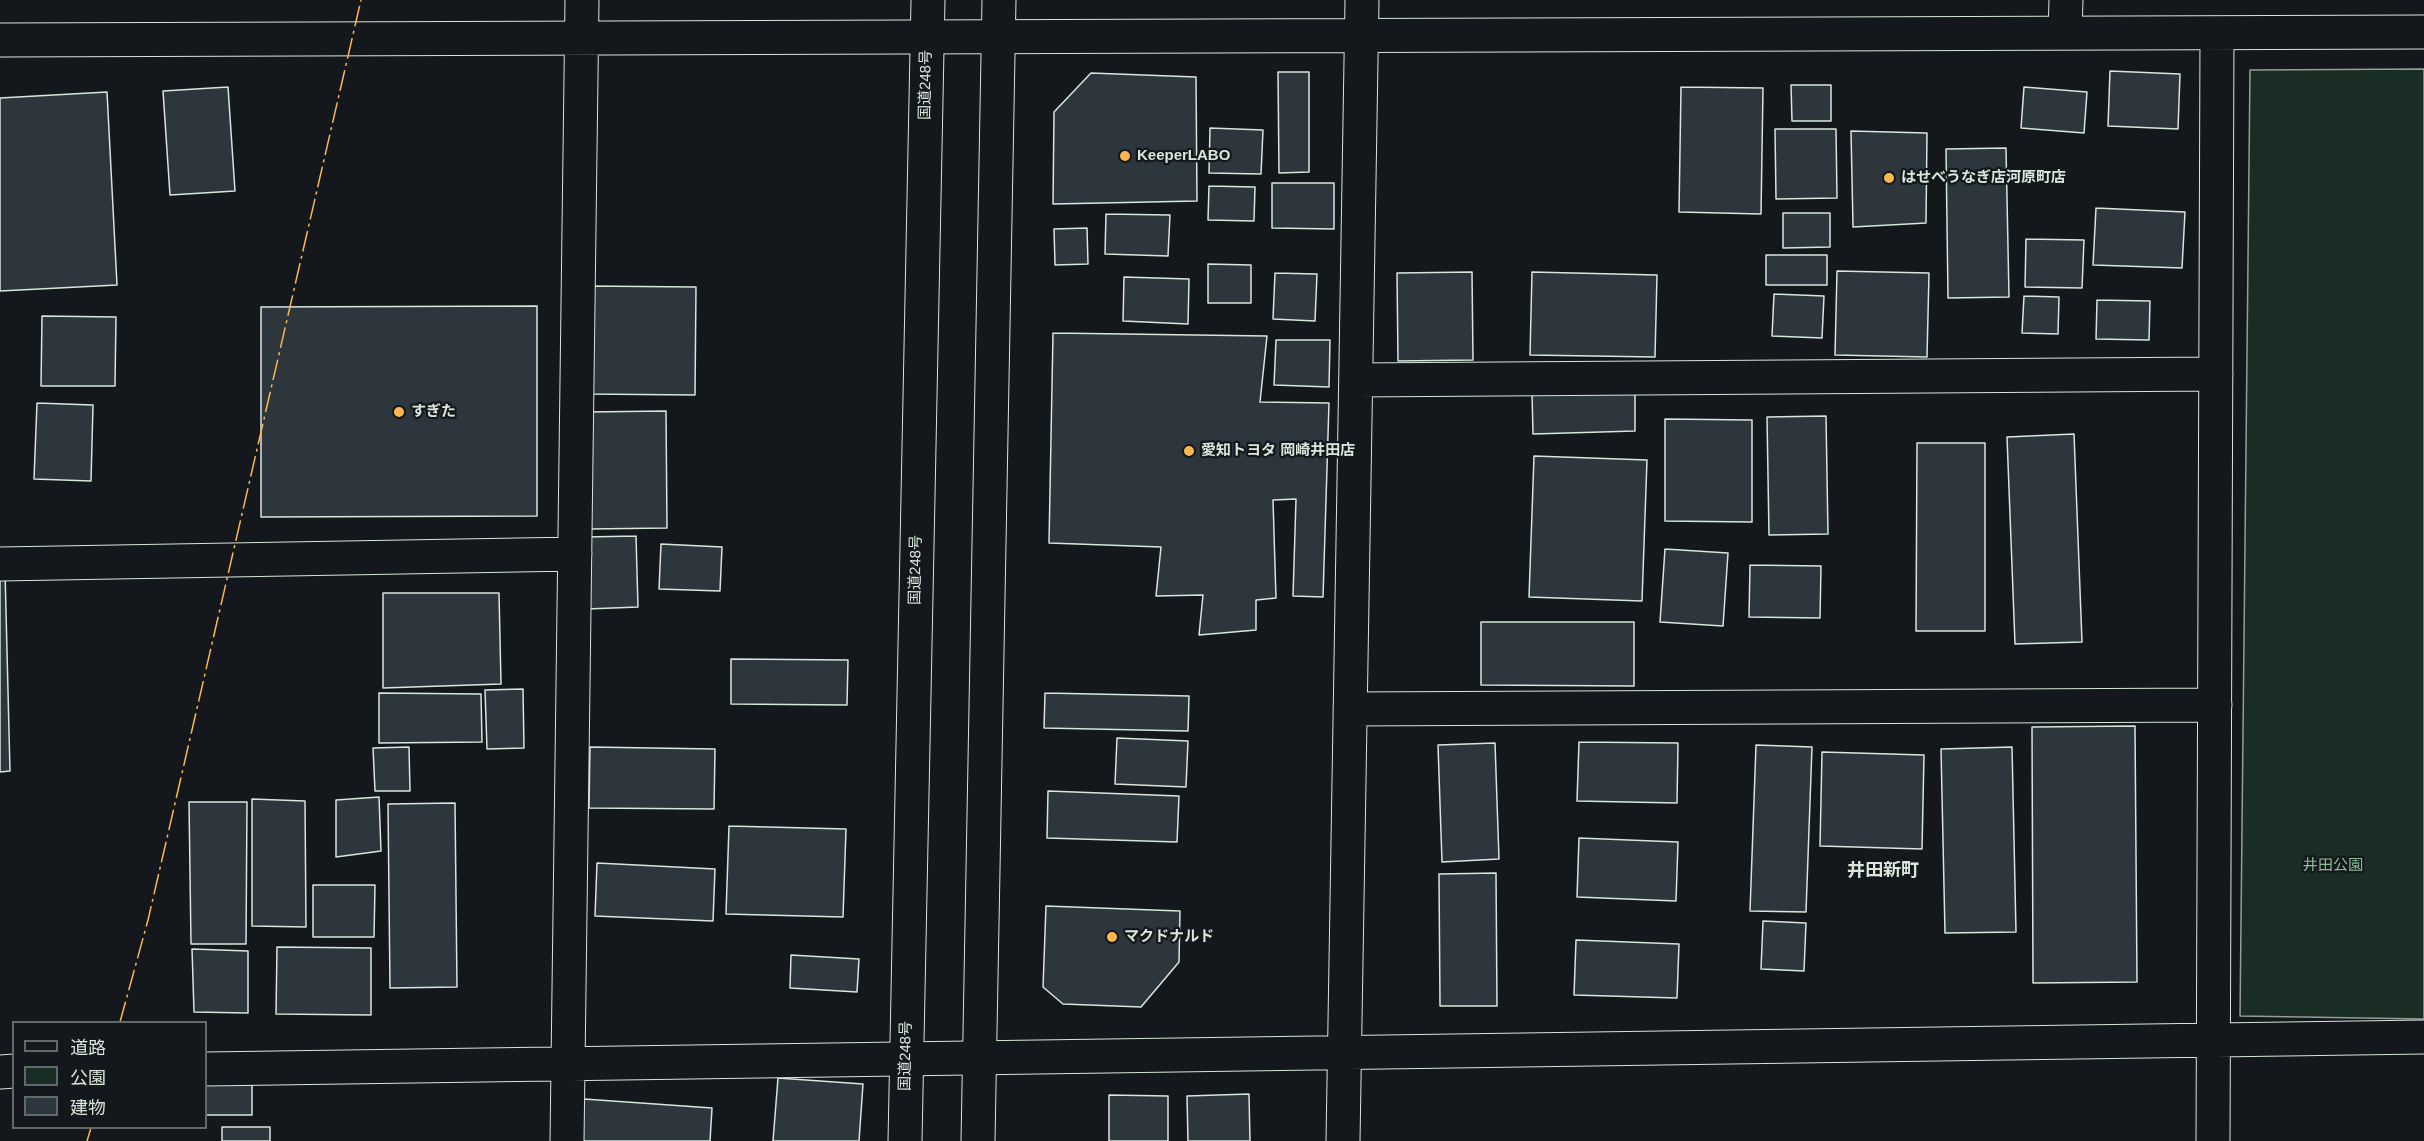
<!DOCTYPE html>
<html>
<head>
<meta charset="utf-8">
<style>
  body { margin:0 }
  #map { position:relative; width:2424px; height:1141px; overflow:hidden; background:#14181c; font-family:Helvetica,"Noto Sans JP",sans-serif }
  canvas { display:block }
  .legend { position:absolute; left:12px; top:1021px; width:195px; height:108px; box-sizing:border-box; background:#14181c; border:2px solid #626a69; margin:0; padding:8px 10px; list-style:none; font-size:18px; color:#d8e6dc }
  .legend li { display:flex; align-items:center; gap:12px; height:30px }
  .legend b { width:30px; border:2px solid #626a69 }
</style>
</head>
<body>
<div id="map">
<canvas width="2424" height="1141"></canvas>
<ul class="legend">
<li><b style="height:8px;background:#14181c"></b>道路</li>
<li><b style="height:16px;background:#1a2d24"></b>公園</li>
<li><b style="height:16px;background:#2c363c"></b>建物</li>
</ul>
</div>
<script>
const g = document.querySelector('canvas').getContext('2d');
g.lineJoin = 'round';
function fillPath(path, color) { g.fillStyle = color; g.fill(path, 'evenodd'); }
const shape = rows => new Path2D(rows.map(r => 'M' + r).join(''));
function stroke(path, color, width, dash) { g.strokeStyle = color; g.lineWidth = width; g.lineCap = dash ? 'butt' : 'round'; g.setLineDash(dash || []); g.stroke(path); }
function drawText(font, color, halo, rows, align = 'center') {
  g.font = font + ' Helvetica,"Noto Sans JP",sans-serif'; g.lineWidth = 4.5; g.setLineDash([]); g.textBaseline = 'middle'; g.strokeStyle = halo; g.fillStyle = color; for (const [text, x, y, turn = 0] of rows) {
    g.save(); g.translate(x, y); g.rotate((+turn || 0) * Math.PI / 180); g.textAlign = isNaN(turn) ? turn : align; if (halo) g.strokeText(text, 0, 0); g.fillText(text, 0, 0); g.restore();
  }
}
const green = shape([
  [2424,69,2424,1019,2240,1016,2250,70,2424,69]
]);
fillPath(green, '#1a2d24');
stroke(green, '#939e99', 1.5);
const building = shape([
  [2110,71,2180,74,2178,129,2108,126,2110,71],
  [1278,72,1309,72,1309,172,1279,173,1278,72],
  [1091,73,1196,77,1197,201,1053,204,1054,112,1091,73],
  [1791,85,1831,85,1831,121,1792,121,1791,85],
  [228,87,235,191,170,195,163,91,228,87],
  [1681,87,1763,88,1761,214,1679,212,1681,87],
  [2024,87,2087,92,2084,133,2021,128,2024,87],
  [107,92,117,285,0,291,0,98,107,92],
  [1210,128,1263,130,1261,174,1209,173,1210,128],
  [1775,129,1836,129,1837,198,1776,199,1775,129],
  [1851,131,1927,133,1926,223,1853,227,1851,131],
  [2006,148,2009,297,1948,298,1946,149,2006,148],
  [1272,183,1334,183,1334,229,1272,228,1272,183],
  [1209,186,1255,187,1254,221,1208,220,1209,186],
  [2096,208,2185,212,2182,268,2093,265,2096,208],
  [1783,213,1830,213,1830,247,1783,248,1783,213],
  [1106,214,1170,215,1168,256,1105,254,1106,214],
  [1087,228,1088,264,1055,265,1054,229,1087,228],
  [2026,239,2084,240,2082,288,2025,287,2026,239],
  [1766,255,1827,255,1827,285,1766,285,1766,255],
  [1208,264,1251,265,1251,303,1208,303,1208,264],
  [1837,271,1929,273,1927,357,1835,355,1837,271],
  [1472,272,1473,360,1398,361,1397,273,1472,272],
  [1532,272,1657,275,1655,357,1530,355,1532,272],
  [1275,273,1317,274,1315,321,1273,319,1275,273],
  [1124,277,1189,279,1188,324,1123,321,1124,277],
  [588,286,696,287,695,395,587,394,588,286],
  [1774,294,1824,296,1822,338,1772,336,1774,294],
  [2024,296,2059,297,2058,334,2022,333,2024,296],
  [2097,300,2150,301,2149,340,2096,339,2097,300],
  [537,306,537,516,261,517,261,307,537,306],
  [42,316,116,317,115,386,41,386,42,316],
  [1053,333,1267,336,1260,402,1329,403,1323,597,1293,596,1296,499,1273,500,1276,598,1256,600,1256,630,1199,635,1203,595,1156,596,1161,547,1049,543,1053,333],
  [1276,340,1330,340,1329,387,1274,385,1276,340],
  [1635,391,1635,431,1533,434,1532,393,1635,391],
  [37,403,93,405,91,481,34,479,37,403],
  [666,411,667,528,589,529,587,412,666,411],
  [1826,416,1828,534,1769,535,1767,417,1826,416],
  [1665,419,1752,420,1752,522,1665,521,1665,419],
  [2074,434,2082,642,2015,644,2007,437,2074,434],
  [1917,443,1985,443,1985,631,1916,631,1917,443],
  [1534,456,1647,460,1642,601,1529,597,1534,456],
  [636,536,638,607,587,609,585,537,636,536],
  [661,544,722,547,720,591,659,589,661,544],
  [1665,549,1728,553,1723,626,1660,622,1665,549],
  [1750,565,1821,566,1820,618,1749,617,1750,565],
  [5,571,10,771,0,772,0,572,5,571],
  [383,593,499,593,501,684,383,688,383,593],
  [1481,622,1634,622,1634,686,1481,685,1481,622],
  [731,659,848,660,847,705,731,704,731,659],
  [523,689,524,748,487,749,485,690,523,689],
  [379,693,481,694,482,742,379,743,379,693],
  [1045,693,1189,696,1188,731,1044,728,1045,693],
  [2135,726,2137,982,2033,983,2032,727,2135,726],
  [1117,738,1188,741,1186,787,1115,784,1117,738],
  [1579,742,1678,743,1677,803,1577,801,1579,742],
  [1495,743,1499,859,1442,862,1438,745,1495,743],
  [1756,745,1812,747,1806,912,1750,911,1756,745],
  [409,747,410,791,375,791,373,748,409,747],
  [590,747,715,749,714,809,589,808,590,747],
  [2012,747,2016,932,1945,933,1941,749,2012,747],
  [1822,752,1924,755,1922,849,1820,846,1822,752],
  [1048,791,1179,796,1177,842,1047,838,1048,791],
  [379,797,381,851,336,857,336,800,379,797],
  [252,799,305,801,306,927,252,926,252,799],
  [189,802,247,802,246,944,191,944,189,802],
  [455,803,457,987,390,988,388,804,455,803],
  [729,826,846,829,843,917,726,914,729,826],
  [1579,838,1678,842,1676,901,1577,897,1579,838],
  [597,863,715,869,713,921,595,916,597,863],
  [1496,873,1497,1006,1440,1006,1439,874,1496,873],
  [313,885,375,885,374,937,313,937,313,885],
  [1046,906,1180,911,1179,962,1141,1007,1063,1004,1043,987,1046,906],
  [1763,921,1806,923,1804,971,1761,969,1763,921],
  [1576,940,1679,944,1677,998,1574,995,1576,940],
  [277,947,371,948,371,1015,276,1014,277,947],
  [192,949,248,951,248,1013,194,1012,192,949],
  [791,955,859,959,857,992,790,988,791,955],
  [778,1078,863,1084,859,1141,773,1141,778,1078],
  [206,1085,252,1085,252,1115,206,1115,206,1085],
  [1249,1094,1250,1141,1188,1141,1187,1096,1249,1094],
  [1109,1095,1168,1096,1168,1141,1109,1141,1109,1095],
  [584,1099,712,1108,710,1141,581,1141,584,1099],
  [222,1127,270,1127,270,1141,222,1141,222,1127]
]);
fillPath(building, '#2c363c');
stroke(building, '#d8e6dc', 1.5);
const minor = shape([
  [2065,33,2066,0],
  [0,40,2424,32],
  [1356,380,2216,374],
  [0,564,575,554],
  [1350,709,2215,705],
  [206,1069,2424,1037],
  [0,1072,14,1071],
  [567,1141,582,0],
  [1343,1141,1362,0],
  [2213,1141,2217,33]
]);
const highway = shape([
  [905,1141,928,0],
  [978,1141,999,0]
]);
stroke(minor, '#d8e6dc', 35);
stroke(highway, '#d8e6dc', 35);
stroke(minor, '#14181c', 33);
stroke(highway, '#14181c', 33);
stroke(shape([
  [120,1022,148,920,361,0],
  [87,1141,91,1128]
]), '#ffb74d', 1.5, [21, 4.5, 3, 4.5]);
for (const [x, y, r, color] of [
  [1125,156,6,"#ffb74d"],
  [1889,178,6,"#ffb74d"],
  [399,412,6,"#ffb74d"],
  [1189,451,6,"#ffb74d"],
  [1112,937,6,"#ffb74d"]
]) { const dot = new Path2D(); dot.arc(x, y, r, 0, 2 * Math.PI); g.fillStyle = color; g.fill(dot); stroke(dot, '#14181c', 2); }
drawText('15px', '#d8e6dc', '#14181c', [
  ["国道248号",926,85,-89],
  ["国道248号",916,570,-89],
  ["国道248号",906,1056,-89]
]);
drawText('bold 15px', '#d8e6dc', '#14181c', [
  ["KeeperLABO",1137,156],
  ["はせべうなぎ店河原町店",1901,178],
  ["すぎた",411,412],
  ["愛知トヨタ 岡崎井田店",1201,451],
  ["マクドナルド",1124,937]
], 'left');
drawText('15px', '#8ac095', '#14181c', [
  ["井田公園",2333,866]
]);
drawText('bold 18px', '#d8e6dc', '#14181c', [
  ["井田新町",1883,871]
]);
</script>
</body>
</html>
